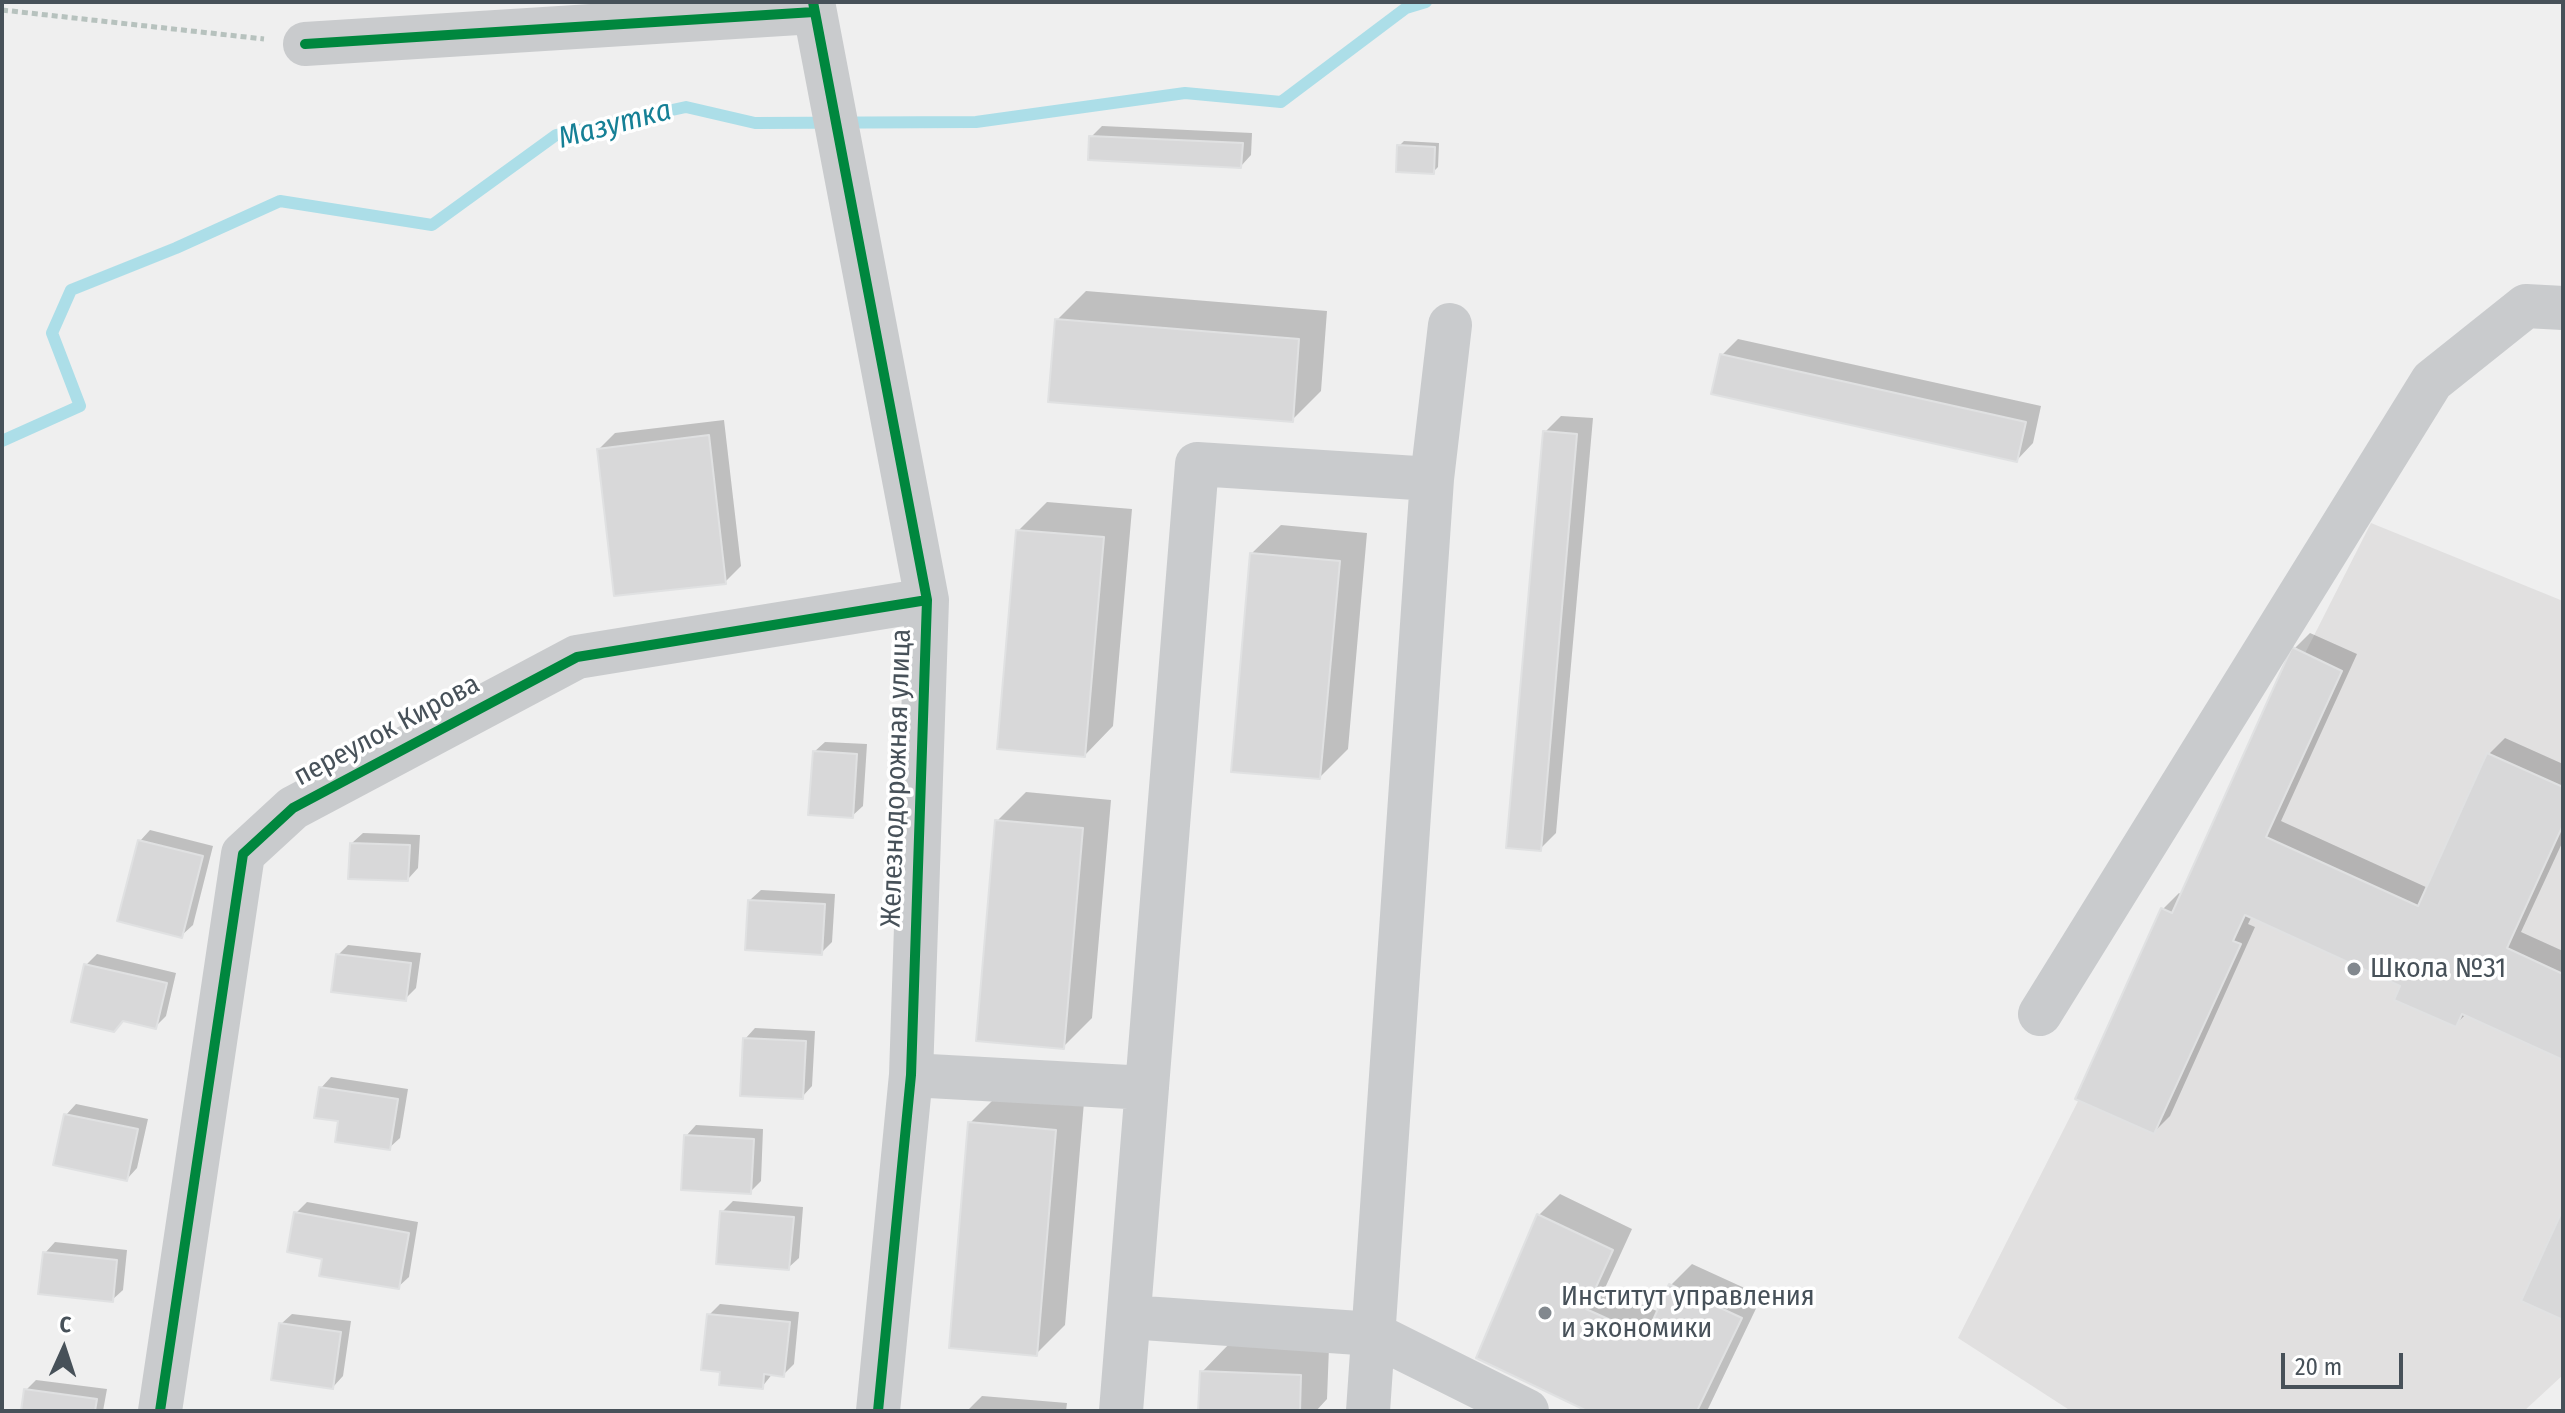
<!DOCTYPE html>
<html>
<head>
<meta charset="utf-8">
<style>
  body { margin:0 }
  #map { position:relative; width:2565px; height:1413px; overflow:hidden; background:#efefef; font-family:"Fira Sans Condensed",sans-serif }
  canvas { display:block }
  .frame { position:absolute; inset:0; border:4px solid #475159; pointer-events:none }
  .north { position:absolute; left:24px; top:1309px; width:80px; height:80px; -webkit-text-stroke:6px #fff; paint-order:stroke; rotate:3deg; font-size:22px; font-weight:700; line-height:32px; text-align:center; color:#475159 }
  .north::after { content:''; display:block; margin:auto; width:28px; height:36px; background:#475159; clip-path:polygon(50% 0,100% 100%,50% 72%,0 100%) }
  .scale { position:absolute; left:2281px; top:1353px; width:122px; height:36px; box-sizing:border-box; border:4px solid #475159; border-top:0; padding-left:10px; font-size:24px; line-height:28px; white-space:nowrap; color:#475159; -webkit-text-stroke:6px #fff; paint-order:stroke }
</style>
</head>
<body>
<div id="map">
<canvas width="2565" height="1413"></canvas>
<div class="frame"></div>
<div class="north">С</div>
<div class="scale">20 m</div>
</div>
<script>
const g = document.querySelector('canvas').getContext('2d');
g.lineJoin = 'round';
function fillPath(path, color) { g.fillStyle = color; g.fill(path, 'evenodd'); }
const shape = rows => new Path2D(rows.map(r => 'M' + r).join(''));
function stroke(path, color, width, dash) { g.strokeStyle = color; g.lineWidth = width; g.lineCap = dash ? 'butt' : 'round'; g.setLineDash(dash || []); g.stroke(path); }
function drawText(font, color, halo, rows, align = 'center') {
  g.font = font + ' "Fira Sans Condensed",sans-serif'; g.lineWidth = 7; g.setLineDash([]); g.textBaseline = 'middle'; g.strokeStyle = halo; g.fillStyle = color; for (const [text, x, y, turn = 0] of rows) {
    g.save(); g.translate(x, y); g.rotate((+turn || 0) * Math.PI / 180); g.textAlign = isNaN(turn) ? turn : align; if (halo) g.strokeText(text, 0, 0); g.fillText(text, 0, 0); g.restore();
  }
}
fillPath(shape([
  [2371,523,2563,601,2563,1375,2524,1411,2071,1411,1958,1338]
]), '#e1e0e0');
fillPath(shape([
  [1102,126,1252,133,1251,155,1241,166,1091,137],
  [1404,141,1439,143,1438,167,1433,172,1399,146],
  [1086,291,1327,311,1321,391,1292,420,1057,320],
  [1738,339,2041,406,2033,443,2017,460,1722,355],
  [1561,416,1593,418,1556,833,1540,849,1545,432],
  [724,420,741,566,725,582,599,449,615,433],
  [1047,502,1132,509,1113,726,1085,755,1018,531],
  [1281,525,1367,533,1348,749,1320,777,1252,553],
  [2310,633,2357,654,2281,821,2428,888,2489,754,2505,738,2563,764,2563,841,2521,932,2563,951,2563,1058,2466,1014,2455,1025,2403,985,2252,916,2248,924,2255,927,2170,1116,2154,1132,2163,909,2179,893,2182,895,2294,649],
  [825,742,867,744,863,806,852,816,814,752],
  [1026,792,1111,800,1092,1018,1063,1047,997,821],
  [150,830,213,846,193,925,182,935,140,841],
  [363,833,420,835,418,868,408,879,352,843],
  [761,890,835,894,832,942,821,953,750,900],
  [348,945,421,953,416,988,405,999,338,955],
  [97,954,176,973,166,1016,155,1027,86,965],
  [755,1028,815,1031,812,1086,802,1097,745,1039],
  [331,1077,408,1089,400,1138,389,1148,340,1119,321,1088],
  [999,1094,1084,1102,1065,1325,1036,1354,970,1123],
  [76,1104,148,1119,137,1168,127,1179,66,1115],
  [696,1125,763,1129,761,1181,750,1192,686,1136],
  [1560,1194,1632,1229,1605,1288,1659,1312,1671,1285,1692,1264,1762,1296,1707,1411,1592,1411,1539,1215],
  [733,1201,803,1207,799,1258,788,1268,722,1212],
  [307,1202,418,1222,409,1277,398,1287,324,1257,296,1213],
  [55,1242,127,1250,123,1290,112,1300,45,1253],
  [720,1304,799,1312,794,1364,784,1374,773,1373,762,1387,723,1370,709,1315],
  [292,1314,351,1321,343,1376,333,1387,281,1324],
  [1230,1343,1329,1347,1327,1399,1316,1411,1200,1411,1202,1372],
  [36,1380,107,1389,103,1411,23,1411,26,1390],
  [982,1396,1067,1403,1066,1411,967,1411]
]), '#0003');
stroke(shape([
  [2,441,80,406,52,333,71,290,176,248,280,201,432,225,556,135,686,107,755,123,976,122,1185,93,1281,102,1406,8,1426,2]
]), '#acdee8', 12);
const building = shape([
  [1089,136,1243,143,1241,168,1088,160,1089,136],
  [1397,145,1435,147,1434,174,1396,172,1397,145],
  [1055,319,1299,339,1293,422,1048,402,1055,319],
  [1720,354,2026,422,2017,462,1711,394,1720,354],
  [1543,431,1577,434,1541,851,1506,848,1543,431],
  [709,435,726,584,614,596,597,449,709,435],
  [1016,530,1104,537,1085,757,997,749,1016,530],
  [1250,553,1340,561,1320,779,1231,772,1250,553],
  [2292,647,2342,671,2266,837,2418,906,2487,753,2563,787,2563,825,2507,948,2563,974,2563,1060,2462,1014,2456,1027,2394,1000,2400,986,2245,915,2233,941,2241,944,2154,1134,2075,1099,2161,908,2172,913,2292,647],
  [813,751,857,754,853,818,808,815,813,751],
  [995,820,1083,828,1064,1049,976,1041,995,820],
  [138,840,203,856,182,938,117,921,138,840],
  [350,843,410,845,408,881,348,879,350,843],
  [748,900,825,904,822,955,745,950,748,900],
  [336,954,411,963,406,1001,331,992,336,954],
  [84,964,167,983,156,1029,123,1021,114,1032,71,1022,84,964],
  [743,1038,806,1041,803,1099,740,1096,743,1038],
  [319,1087,398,1099,390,1150,335,1142,338,1121,314,1118,319,1087],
  [64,1114,138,1129,127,1181,53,1165,64,1114],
  [968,1122,1056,1130,1037,1356,949,1348,968,1122],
  [684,1135,754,1139,751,1194,681,1190,684,1135],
  [2563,1209,2563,1320,2521,1301,2563,1209],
  [720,1211,794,1217,789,1270,716,1264,720,1211],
  [294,1212,409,1233,399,1289,319,1276,322,1259,287,1252,294,1212],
  [1537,1214,1613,1250,1586,1309,1646,1336,1669,1284,1742,1318,1697,1411,1587,1411,1476,1358,1537,1214],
  [43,1252,117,1260,113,1302,38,1294,43,1252],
  [707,1314,790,1322,784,1377,764,1374,763,1389,719,1385,720,1372,701,1370,707,1314],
  [279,1323,341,1332,333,1389,271,1380,279,1323],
  [1200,1371,1301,1375,1300,1411,1198,1411,1200,1371],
  [24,1389,97,1399,95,1411,21,1411,24,1389]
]);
fillPath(building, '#d8d8d9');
stroke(building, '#e0e1e2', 2);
stroke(shape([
  [2,10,264,39]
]), '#b7c2be', 5, [6, 4]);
stroke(shape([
  [813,2,927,600,911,1075,878,1411],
  [305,44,814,12],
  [1432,479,1450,325],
  [2040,1014,2432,381,2526,306,2563,308],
  [911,1075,1147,1088],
  [1129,1317,1373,1334,1527,1411],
  [160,1411,243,854,293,808,577,657,927,600],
  [1121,1411,1197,464,1432,479,1368,1411]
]), '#c9cbcd', 44);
stroke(shape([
  [813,2,927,600,911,1075,878,1411],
  [305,44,814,12],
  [160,1411,243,854,293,808,577,657,927,600]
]), '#00873e', 10);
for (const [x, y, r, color] of [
  [2354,969,8,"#82888e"],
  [1545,1313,8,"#82888e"]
]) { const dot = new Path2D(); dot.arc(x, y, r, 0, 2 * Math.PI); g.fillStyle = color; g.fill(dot); stroke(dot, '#fff', 3); }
drawText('28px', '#475159', '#fff', [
  ["переулок Кирова",387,731,-28],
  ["Железнодорожная улица",897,778,-88]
]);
drawText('28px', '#475159', '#fff', [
  ["Школа №31",2370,969],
  ["Институт управления",1561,1297],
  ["и экономики",1561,1329]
], 'left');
drawText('italic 30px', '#168096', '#fff', [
  ["Мазутка",615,125,-15]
]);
</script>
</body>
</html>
